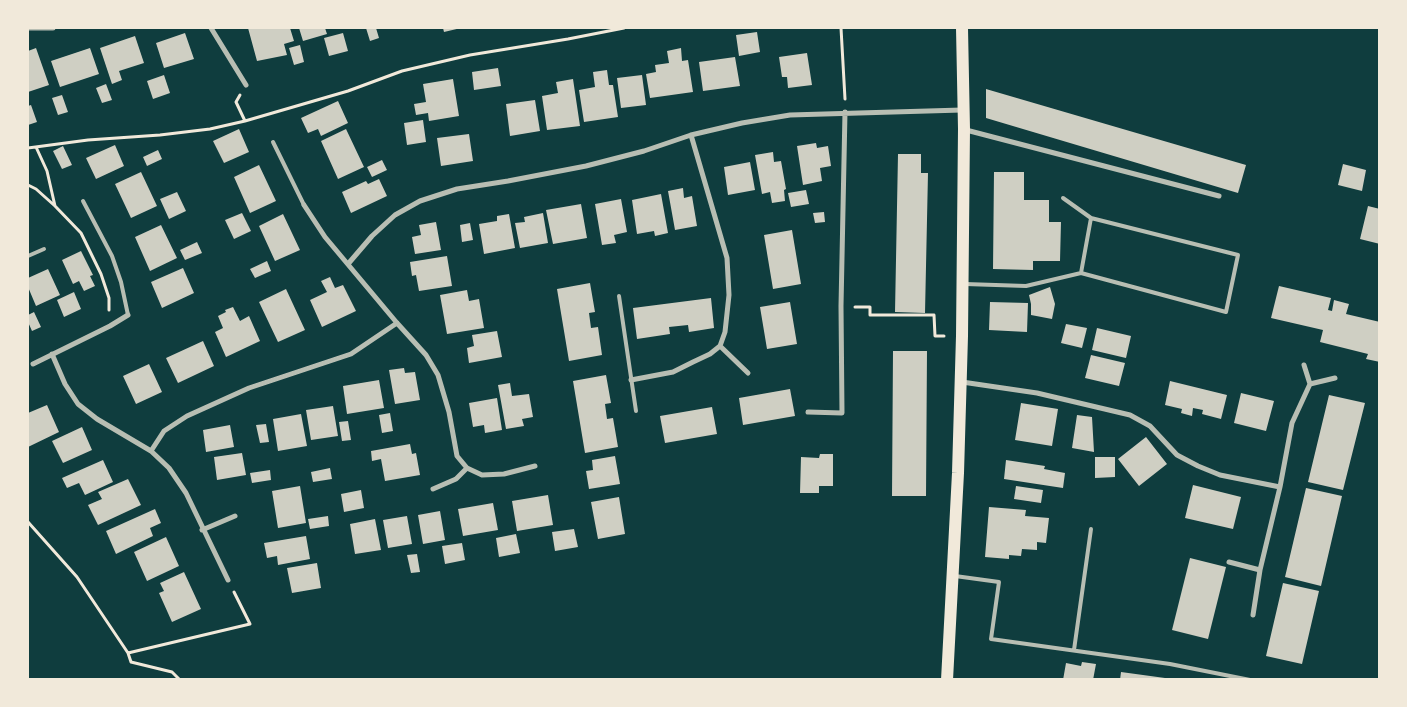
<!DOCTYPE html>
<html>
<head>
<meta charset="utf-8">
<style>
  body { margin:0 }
  #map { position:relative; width:1407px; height:707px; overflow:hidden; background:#0f3d3e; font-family:Barlow,sans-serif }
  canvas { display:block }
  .frame { position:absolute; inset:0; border:29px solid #f1e9da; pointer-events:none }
</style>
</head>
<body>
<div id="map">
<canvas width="1407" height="707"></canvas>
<div class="frame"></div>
</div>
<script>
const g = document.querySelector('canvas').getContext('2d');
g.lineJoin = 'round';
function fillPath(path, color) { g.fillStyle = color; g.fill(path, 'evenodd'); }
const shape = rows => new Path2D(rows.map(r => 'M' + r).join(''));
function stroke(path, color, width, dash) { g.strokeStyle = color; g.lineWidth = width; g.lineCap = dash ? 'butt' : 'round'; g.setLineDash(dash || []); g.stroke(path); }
fillPath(shape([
  [248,28,290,28,294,41,284,44,287,55,257,61],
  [299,28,325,28,327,34,303,41],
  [366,28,376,28,379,38,370,41],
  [443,28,461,28,444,32],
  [757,32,760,52,739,56,736,35],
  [185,33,194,59,164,68,156,43],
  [343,33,348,51,329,56,324,38],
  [135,36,144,63,119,71,122,80,112,84,100,48],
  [300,45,304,62,294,65,289,48],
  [36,48,49,85,28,92,28,51],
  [90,48,99,74,60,87,51,61],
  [681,48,682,61,688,60,693,92,650,98,646,74,656,72,655,65,669,63,667,51],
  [807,53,812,85,788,88,787,77,782,77,779,57],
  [735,57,740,86,703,91,699,62],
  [498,68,501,86,474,90,472,72],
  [607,70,609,85,613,85,618,117,584,122,579,90,595,87,593,72],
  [164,75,170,93,153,99,147,81],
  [642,75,646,105,621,108,617,78],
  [453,79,459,116,429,121,428,113,416,115,414,104,426,102,423,84],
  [573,79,580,126,547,130,542,96,558,93,556,82],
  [106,84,112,100,102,103,96,88],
  [986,89,1246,165,1238,193,986,118],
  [62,95,68,112,58,115,52,98],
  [535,100,540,131,510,136,506,104],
  [338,101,348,123,321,136,318,129,308,133,301,118],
  [31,105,37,122,28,125,28,106],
  [423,120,426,142,407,145,404,123],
  [239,129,249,152,224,163,213,141],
  [346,129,364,167,338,179,321,141],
  [469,134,473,161,441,166,437,138],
  [816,143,817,148,828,146,831,166,820,168,822,181,803,185,797,146],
  [115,145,124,166,96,179,86,158],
  [63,146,72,165,62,169,53,151],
  [158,150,162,159,147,166,143,157],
  [773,152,774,162,781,161,786,189,784,190,785,201,772,203,770,192,762,194,755,155],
  [898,154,921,154,921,173,928,173,925,313,895,312],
  [382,160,387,170,372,177,367,167],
  [750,162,755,190,728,195,724,167],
  [1343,164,1366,170,1362,191,1338,185],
  [259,165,276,201,250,213,234,177],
  [141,172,157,206,131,218,115,184],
  [994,172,1024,172,1024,200,1049,200,1049,222,1061,222,1060,261,1033,261,1033,270,993,269],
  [379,179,387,196,351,213,342,192,366,181,368,184],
  [683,188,684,198,692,196,697,226,675,230,668,191],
  [806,190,809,204,791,207,788,193],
  [177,192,186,211,169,219,160,199],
  [661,194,668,233,655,236,654,231,637,234,632,200],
  [621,199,627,232,614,235,616,243,602,245,595,204],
  [581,204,587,238,553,244,546,210],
  [1368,206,1380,209,1380,244,1360,239],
  [824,212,825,222,815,223,813,213],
  [242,213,251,231,234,239,225,220],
  [543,213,548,243,520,248,515,223,525,222,524,217],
  [283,214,300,250,275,261,259,226],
  [509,214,515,248,484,254,479,224,497,221,497,216],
  [436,222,441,250,415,254,412,237,421,235,419,225],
  [470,223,473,240,462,242,460,225],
  [161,225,177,258,150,271,135,237],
  [792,230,801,284,773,289,764,235],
  [197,242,202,253,185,260,180,250],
  [81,251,93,275,90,276,95,286,84,291,79,281,73,284,62,260],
  [447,256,452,286,419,291,416,275,412,276,410,262],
  [267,261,271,271,255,278,250,269],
  [183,268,194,293,162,308,151,282],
  [48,269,60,295,36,306,28,287,28,278],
  [330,277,335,288,343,285,356,311,322,327,310,300,327,292,321,281],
  [590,283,595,312,589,313,591,328,598,327,602,355,569,361,557,289],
  [1279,286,1331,298,1328,310,1332,311,1334,300,1349,304,1346,314,1380,322,1380,362,1366,359,1368,354,1320,342,1323,330,1271,318],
  [1050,287,1055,304,1052,319,1031,315,1031,304,1029,295],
  [286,289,305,330,278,342,259,302],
  [467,290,469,301,479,299,484,328,447,334,440,295],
  [74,292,81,309,64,317,57,300],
  [711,298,714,328,689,332,688,325,669,327,670,334,637,339,633,308],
  [790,302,797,344,767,349,760,307],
  [990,302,1028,303,1027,332,989,330],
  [233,307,240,321,249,316,260,341,226,357,215,332,223,328,218,316,226,312,225,310],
  [34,312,41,327,32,331,28,322,28,315],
  [1066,324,1087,328,1082,348,1061,343],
  [1097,328,1131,336,1126,358,1092,350],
  [497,331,502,357,469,363,467,348,474,346,472,335],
  [203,341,214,366,178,383,166,358],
  [893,351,927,351,926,496,892,496],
  [1091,355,1125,363,1119,386,1085,378],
  [149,364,162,392,136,404,123,376],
  [404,368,405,373,415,372,420,400,395,404,389,370],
  [606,375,611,403,605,404,607,419,613,418,618,447,585,453,573,381],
  [379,380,384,408,347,414,343,386],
  [1170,381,1227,395,1221,419,1202,414,1203,410,1193,408,1192,416,1181,413,1182,409,1165,405],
  [510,383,512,396,529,394,533,417,522,419,524,426,506,429,498,385],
  [790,389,795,416,743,425,739,398],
  [1241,393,1274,401,1266,431,1234,423],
  [1329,395,1365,403,1343,490,1308,482],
  [497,398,502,430,485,433,484,425,473,427,469,403],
  [1021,403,1058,409,1052,446,1015,440],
  [47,405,59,432,28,447,28,413],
  [333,406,338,436,311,440,306,410],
  [712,407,717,434,665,443,660,416],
  [390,413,393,431,382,433,379,415],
  [301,414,307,446,278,451,273,419],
  [1077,415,1092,417,1094,452,1072,448],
  [348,421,351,440,342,441,339,422],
  [266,424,269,442,260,443,256,425],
  [230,425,234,447,206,452,203,430],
  [82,427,92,450,63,463,52,441],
  [1146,437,1167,464,1139,486,1118,459],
  [410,444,412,454,416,453,420,475,385,481,381,459,372,461,371,451],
  [242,453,246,475,217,480,214,457],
  [820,454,833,454,833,486,819,486,819,493,800,493,801,457,819,458],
  [615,456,620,484,589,489,586,471,593,470,592,460],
  [1095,457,1115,457,1115,477,1095,478],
  [103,460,113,482,85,495,79,483,67,488,62,478],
  [1006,460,1045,466,1044,469,1065,473,1063,488,1004,479],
  [330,468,332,479,313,482,311,472],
  [270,470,271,480,252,483,250,473],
  [128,479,141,505,98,525,88,505,102,499,98,492],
  [1193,485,1241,497,1233,529,1185,518],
  [300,486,306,523,278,528,272,491],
  [1016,486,1043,490,1041,503,1014,499],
  [1306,488,1342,496,1321,586,1285,577],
  [361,490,364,508,344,512,341,494],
  [548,495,553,525,517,531,512,501],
  [619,497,625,534,598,539,591,502],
  [493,503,498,530,463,536,458,509],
  [989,507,1026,510,1025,516,1049,518,1046,543,1037,542,1037,550,1022,549,1021,556,1009,555,1009,559,985,557],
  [155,509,161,523,150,528,153,536,116,554,106,531],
  [440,511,445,540,423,544,418,515],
  [328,516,329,526,310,529,308,519],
  [407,516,412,544,388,548,383,520],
  [375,519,381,550,355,554,350,524],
  [574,529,578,547,555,551,552,532],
  [516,534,520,553,499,557,496,538],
  [306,536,310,559,278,565,277,556,267,558,264,543],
  [166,537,179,566,147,581,134,552],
  [462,543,465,560,445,564,442,546],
  [417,554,420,572,411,573,407,555],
  [1190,558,1226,567,1208,639,1172,630],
  [317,563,321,588,292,593,287,568],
  [184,572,201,609,172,622,159,593,164,591,160,583],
  [1283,583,1319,591,1302,664,1266,656],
  [1082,662,1096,664,1093,680,1063,680,1066,663,1081,666],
  [1121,672,1165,678,1165,680,1120,680]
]), '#cfcfc3');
stroke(shape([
  [841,28,845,99],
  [240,95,236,102,245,121],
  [36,147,47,171,55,206,81,233,101,274,109,298,109,310],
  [28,148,88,140,160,135,210,129,245,121,348,91,402,71,470,55,568,39,624,28],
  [28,185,36,189,55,206],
  [855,307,870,307,870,315,934,315,935,336,944,336],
  [28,522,77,577,128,653,131,662,172,672,180,680],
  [128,653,250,624,234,592]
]), '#f1e9da', 3);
stroke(shape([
  [273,142,304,205],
  [1063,198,1091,218],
  [83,201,112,256,121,282,128,315],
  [28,256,44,249],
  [965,284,1026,286,1081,273,1226,312,1238,255,1091,218,1081,273],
  [619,296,636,411],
  [955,576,999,582,991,639,1170,664,1250,680],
  [1074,650,1091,529]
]), '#b8beb3', 4);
stroke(shape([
  [28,28,53,28],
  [211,28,246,85],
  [966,130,1219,196],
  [304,205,325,237,397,323,426,355,438,375,449,412,457,456,467,468,482,475,504,474,535,466],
  [348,264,372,236,395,215,420,201,457,189,508,181,586,166,644,151,691,135,742,123,790,115,962,110],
  [720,346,748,373],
  [52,354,65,384,78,404,97,419,151,451,169,468,186,493,228,580],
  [33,364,110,326,128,315],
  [1304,365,1310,384,1335,378],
  [631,380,673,372,693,362,710,354,720,346,725,332,729,295,727,258,691,135],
  [962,382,1037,393,1130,415,1150,426,1177,455,1198,466,1220,475,1280,487],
  [808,412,842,413,841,306,845,112],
  [151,451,164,431,187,416,249,388,351,354,397,323],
  [433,489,456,479,467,468],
  [202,530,235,516],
  [1229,562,1260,570],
  [1253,615,1260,570,1280,487,1292,423,1310,384]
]), '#b8beb3', 5);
stroke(shape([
  [947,680,958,473,962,336,964,129,962,28]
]), '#f1e9da', 12);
</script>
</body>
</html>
